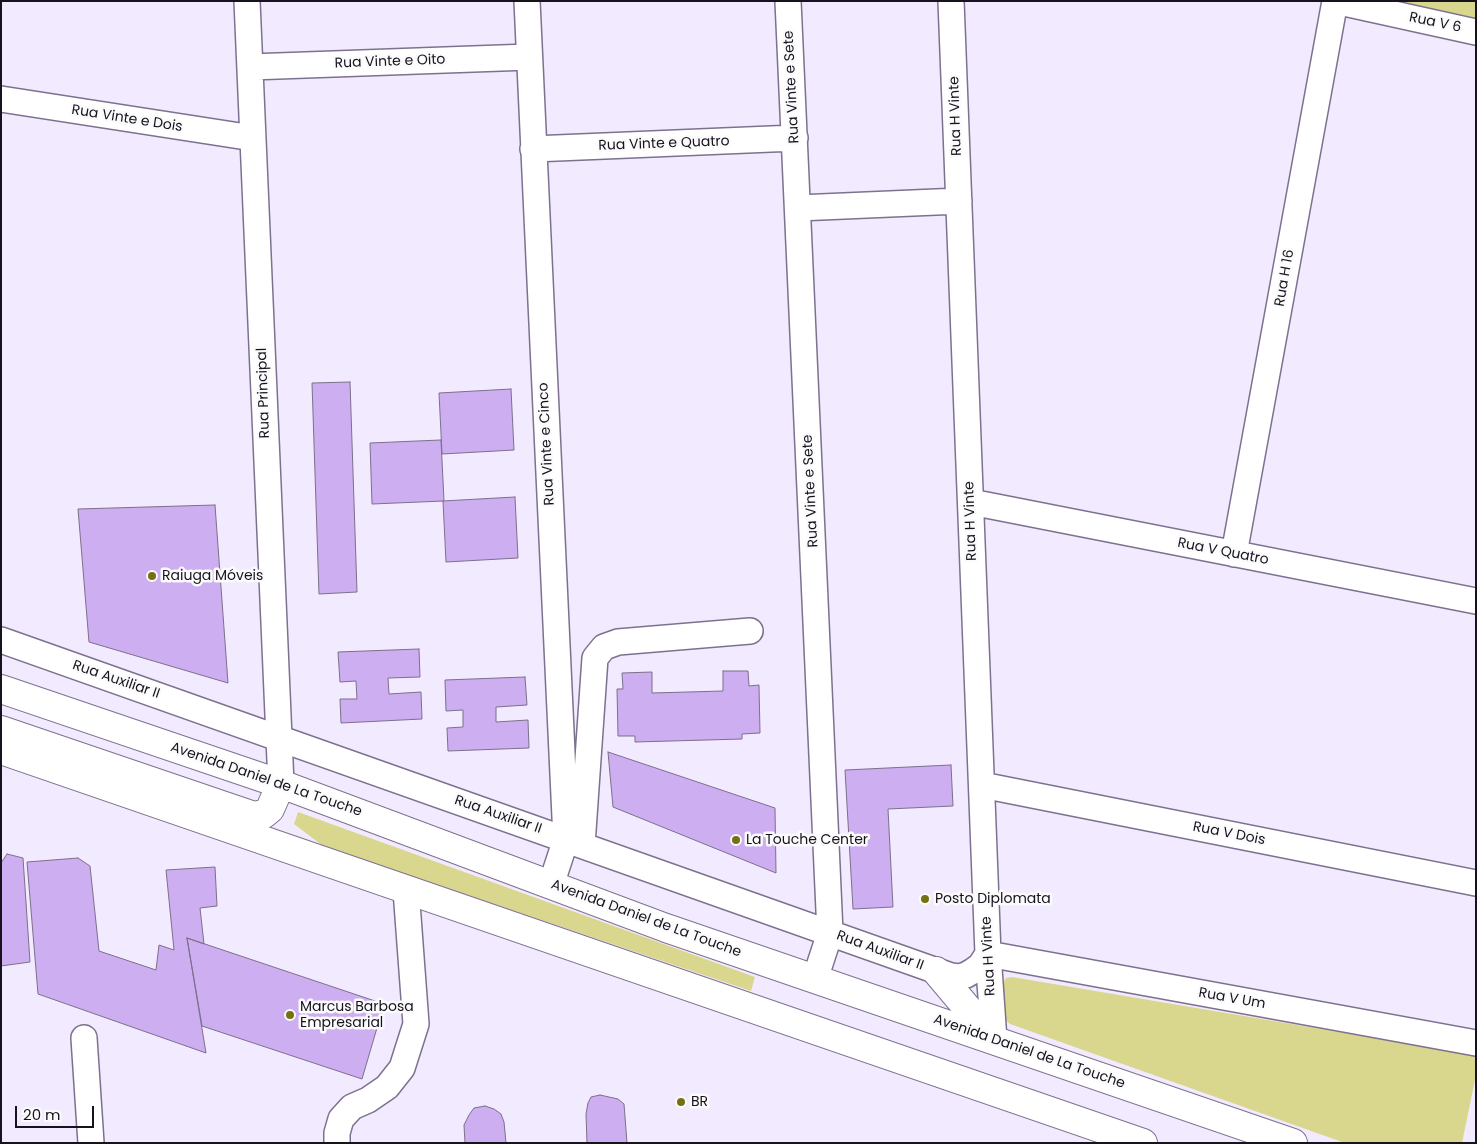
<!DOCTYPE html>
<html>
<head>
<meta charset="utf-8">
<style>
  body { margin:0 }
  #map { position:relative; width:1477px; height:1144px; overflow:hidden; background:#f2eafe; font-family:Poppins,sans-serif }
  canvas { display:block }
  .frame { position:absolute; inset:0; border:2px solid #17121e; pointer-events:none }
  .scale { position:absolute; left:15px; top:1106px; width:79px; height:22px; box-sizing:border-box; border:2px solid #17121e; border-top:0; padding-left:6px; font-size:15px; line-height:18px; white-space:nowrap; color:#17121e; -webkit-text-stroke:4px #fbfbfb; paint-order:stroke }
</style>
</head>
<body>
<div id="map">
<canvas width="1477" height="1144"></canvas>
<div class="frame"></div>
<div class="scale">20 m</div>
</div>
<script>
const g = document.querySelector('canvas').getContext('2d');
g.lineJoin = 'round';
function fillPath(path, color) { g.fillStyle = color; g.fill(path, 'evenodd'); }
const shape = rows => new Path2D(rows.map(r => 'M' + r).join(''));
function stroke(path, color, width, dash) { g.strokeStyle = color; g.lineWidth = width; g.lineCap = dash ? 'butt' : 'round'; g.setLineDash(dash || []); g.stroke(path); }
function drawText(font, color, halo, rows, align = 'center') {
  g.font = font + ' Poppins,sans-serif'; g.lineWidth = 5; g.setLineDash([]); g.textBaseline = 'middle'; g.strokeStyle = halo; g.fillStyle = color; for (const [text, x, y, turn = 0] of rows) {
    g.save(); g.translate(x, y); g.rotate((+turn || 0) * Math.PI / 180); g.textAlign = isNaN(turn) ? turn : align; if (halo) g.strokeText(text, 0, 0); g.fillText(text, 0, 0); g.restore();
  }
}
fillPath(shape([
  [1385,1,1476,1,1476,20],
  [298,812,755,977,751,991,323,846,294,824],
  [1012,977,1476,1055,1476,1075,1462,1143,1345,1143,1010,1024,1003,1017,1001,987,1006,978]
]), '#d9d78e');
const building = shape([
  [350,382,357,592,319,594,312,383,350,382],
  [511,389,514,450,442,454,439,393,511,389],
  [441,440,444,501,372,504,370,443,441,440],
  [515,497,518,558,446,562,443,501,515,497],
  [215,505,228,683,89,642,78,509,215,505],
  [419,649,420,677,388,678,389,694,421,692,422,719,341,723,340,699,357,699,356,681,340,682,338,652,419,649],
  [723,671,748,671,749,686,759,685,760,733,742,734,742,739,635,742,635,736,618,736,617,689,623,689,622,673,652,672,652,693,723,691,723,671],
  [525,677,527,705,496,707,496,722,528,720,529,748,448,751,447,728,463,727,463,710,446,711,445,680,525,677],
  [608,752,775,808,776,873,613,807,608,752],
  [951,765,953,806,888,809,893,907,853,909,845,770,951,765],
  [7,854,23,858,30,962,1,966,1,863,7,854],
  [78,858,90,866,99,951,156,970,159,945,174,950,166,870,215,867,217,906,200,908,204,944,187,938,206,1053,38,994,27,862,78,858],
  [187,938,384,1004,362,1079,202,1026,187,938],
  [600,1095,618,1099,624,1104,627,1143,587,1143,586,1114,588,1103,591,1097,600,1095],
  [485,1106,494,1109,501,1114,504,1122,506,1143,465,1143,464,1125,469,1115,474,1108,485,1106]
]);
fillPath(building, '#ccaef1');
stroke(building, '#7c6f8c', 1);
const minor = shape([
  [247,1,281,784],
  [527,1,566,839,551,885],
  [788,1,830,933,815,979],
  [951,1,988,954,994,1040],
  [1335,1,1476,32],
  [250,67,529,57],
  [1,99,253,138],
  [533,149,795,138],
  [798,208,959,201],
  [971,502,1476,601],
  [1234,554,1335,1],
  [1,640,951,976,959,977,966,975,973,971,980,966,988,954],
  [982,785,1476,883],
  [582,845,595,658,604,647,618,642,750,631],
  [988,954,1476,1043],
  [84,1038,91,1143],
  [337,1143,337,1133,341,1119,352,1107,368,1100,387,1087,402,1068,416,1024,406,890]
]);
const major = shape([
  [1,689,281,784,666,928,1293,1143],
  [1,730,254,816,264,814,270,809,281,784],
  [1,750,1143,1143],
  [936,971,994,1040]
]);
stroke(minor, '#7e718f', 28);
stroke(major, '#7e718f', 30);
stroke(minor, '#fff', 25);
stroke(major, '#fff', 28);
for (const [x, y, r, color] of [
  [152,576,5,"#757113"],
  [736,840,5,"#757113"],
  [925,899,5,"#757113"],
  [290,1015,5,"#757113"],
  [681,1102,5,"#757113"]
]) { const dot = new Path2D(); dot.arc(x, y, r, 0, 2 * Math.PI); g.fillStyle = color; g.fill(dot); stroke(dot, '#fbfbfb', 2); }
drawText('14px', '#17121e', '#fbfbfb', [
  ["Rua V 6",1435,23,12],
  ["Rua Vinte e Oito",390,62,-2],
  ["Rua Vinte e Sete",792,87,-93],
  ["Rua H Vinte",956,116,-92],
  ["Rua Vinte e Dois",127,119,9],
  ["Rua Vinte e Quatro",664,144,-2],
  ["Rua H 16",1285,278,-80],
  ["Rua Principal",264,393,-92],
  ["Rua Vinte e Cinco",547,444,-93],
  ["Rua Vinte e Sete",811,491,-93],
  ["Rua H Vinte",971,521,-92],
  ["Rua V Quatro",1223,552,11],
  ["Rua Auxiliar II",116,680,19],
  ["Avenida Daniel de La Touche",266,780,19],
  ["Rua Auxiliar II",498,815,19],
  ["Rua V Dois",1229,834,11],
  ["Avenida Daniel de La Touche",646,919,20],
  ["Rua Auxiliar II",880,951,20],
  ["Rua H Vinte",989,956,-93],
  ["Rua V Um",1232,999,10],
  ["Avenida Daniel de La Touche",1029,1052,19]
]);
drawText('14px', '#17121e', '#fbfbfb', [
  ["Raiuga Móveis",162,576],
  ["La Touche Center",746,840],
  ["Posto Diplomata",935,899],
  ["Marcus Barbosa",300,1007],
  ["Empresarial",300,1023],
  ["BR",691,1102]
], 'left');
</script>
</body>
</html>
